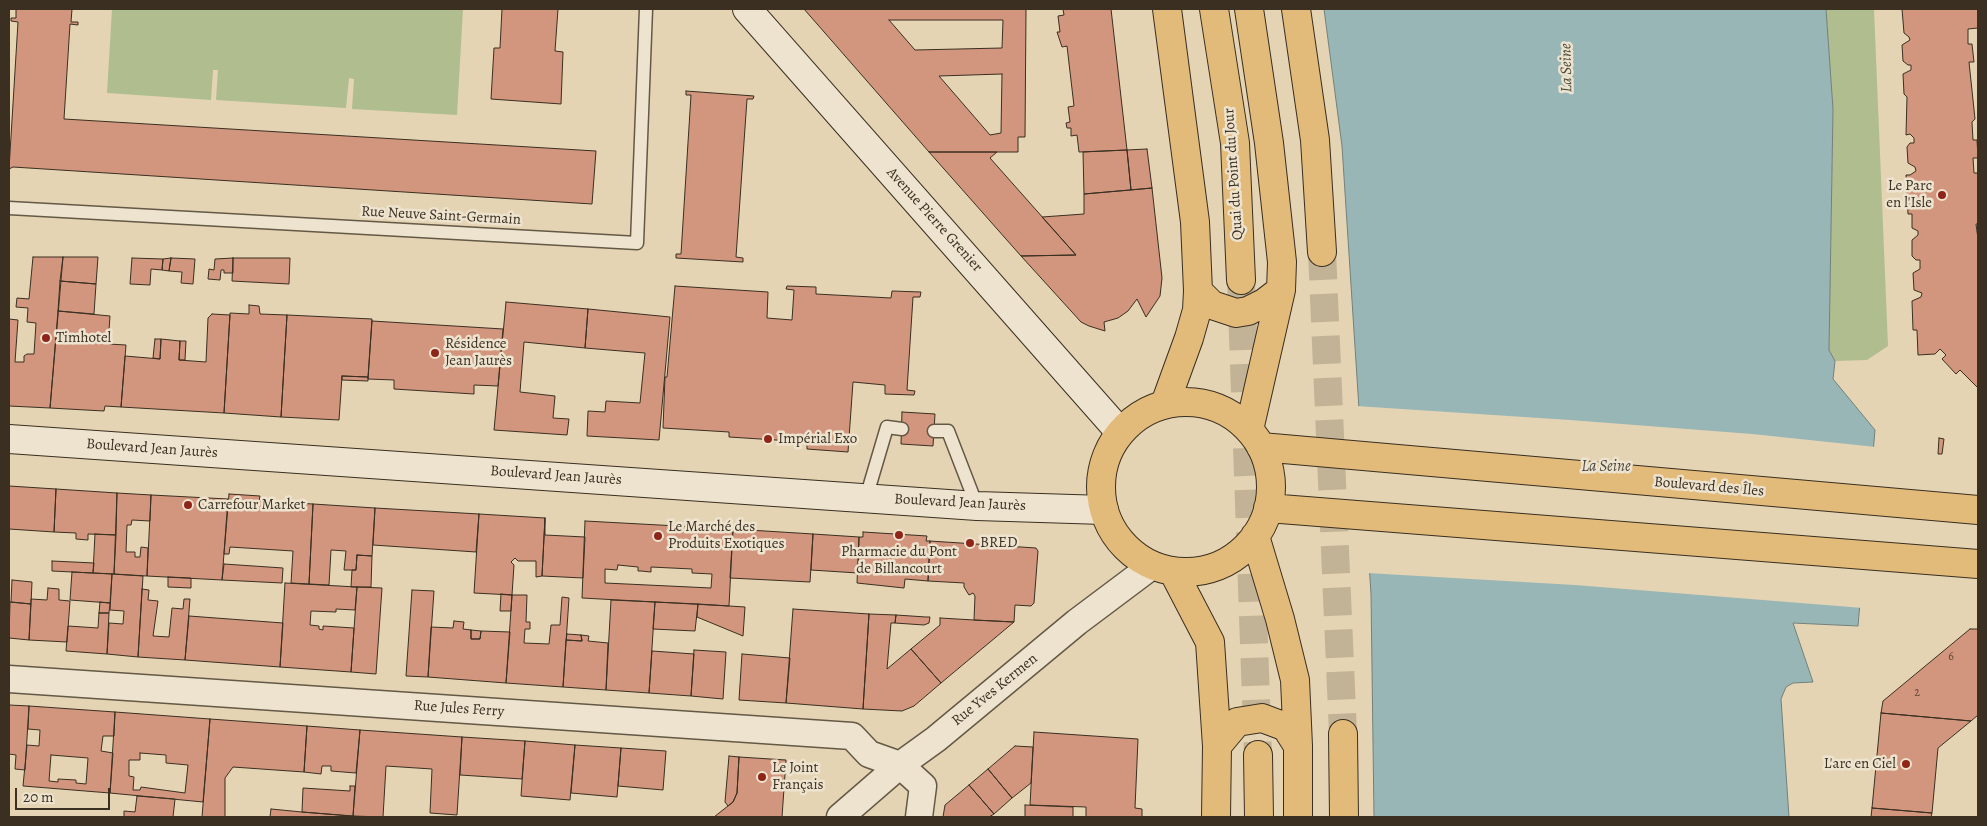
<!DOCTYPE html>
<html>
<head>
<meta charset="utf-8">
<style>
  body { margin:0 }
  #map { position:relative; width:1987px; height:826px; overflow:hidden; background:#e4d4b3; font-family:Alegreya,serif }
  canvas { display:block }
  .frame { position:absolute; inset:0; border:10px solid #3a2f21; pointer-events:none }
  .scale { position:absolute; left:15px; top:788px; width:95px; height:22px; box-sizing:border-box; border:2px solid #3a2f21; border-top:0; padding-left:6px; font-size:15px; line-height:18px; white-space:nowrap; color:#3a2f21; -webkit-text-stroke:4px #ede3ce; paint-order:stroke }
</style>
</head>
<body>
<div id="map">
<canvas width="1987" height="826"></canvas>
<div class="frame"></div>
<div class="scale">20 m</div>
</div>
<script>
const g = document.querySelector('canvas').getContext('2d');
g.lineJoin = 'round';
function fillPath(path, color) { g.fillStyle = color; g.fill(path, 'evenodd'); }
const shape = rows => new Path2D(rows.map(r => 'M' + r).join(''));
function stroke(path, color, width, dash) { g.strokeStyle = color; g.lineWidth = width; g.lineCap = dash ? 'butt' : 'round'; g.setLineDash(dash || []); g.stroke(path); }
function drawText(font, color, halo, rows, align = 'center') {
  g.font = font + ' Alegreya,serif'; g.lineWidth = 5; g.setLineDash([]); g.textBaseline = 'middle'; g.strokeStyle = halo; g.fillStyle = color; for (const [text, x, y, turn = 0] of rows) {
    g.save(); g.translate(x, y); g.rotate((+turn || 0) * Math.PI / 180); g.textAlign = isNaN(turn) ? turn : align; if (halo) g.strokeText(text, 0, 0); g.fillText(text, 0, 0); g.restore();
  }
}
fillPath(shape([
  [112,9,463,9,457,115,352,109,354,79,349,78,346,108,216,100,218,70,213,70,211,100,107,93],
  [1826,9,1874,9,1888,346,1867,360,1835,361,1829,350,1833,109]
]), '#b0bd8f');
const water = shape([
  [1324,9,1826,9,1833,109,1829,350,1835,361,1833,379,1875,430,1858,626,1793,623,1813,682,1793,683,1786,687,1781,699,1789,817,1374,817,1371,594,1342,146,1324,9]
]);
fillPath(water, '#99b6b7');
stroke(water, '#73807b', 1);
fillPath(shape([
  [1356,406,1570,420,1752,434,1876,447,1863,608,1575,585,1367,573]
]), '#e4d4b3');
const building = shape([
  [16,9,72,9,71,22,78,22,78,25,70,24,64,119,596,151,592,204,13,167,9,169,18,22,11,21,11,18,16,18,16,9],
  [502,9,558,9,555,51,563,52,561,104,491,99,494,48,500,48,502,9],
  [804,9,1026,9,1025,137,1018,137,1018,152,929,152,804,9],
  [889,20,1003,20,1002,48,915,50,889,20],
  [1002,74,1001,133,990,135,939,76,1002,74],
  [1063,9,1111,9,1127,150,1079,152,1077,135,1071,136,1071,128,1067,128,1066,123,1070,122,1068,107,1074,106,1067,46,1062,47,1057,32,1060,32,1058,16,1064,15,1063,9],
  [1902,9,1978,9,1978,28,1968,29,1968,44,1972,44,1974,62,1969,62,1975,119,1972,122,1973,140,1977,140,1978,158,1973,158,1974,173,1978,173,1978,224,1976,224,1978,239,1978,388,1960,370,1956,374,1942,359,1946,355,1940,349,1935,354,1918,355,1917,330,1913,330,1912,301,1921,297,1922,293,1914,290,1913,273,1920,269,1920,260,1916,260,1912,256,1912,240,1918,235,1918,231,1912,228,1912,214,1908,214,1906,175,1910,175,1916,171,1915,167,1908,163,1907,147,1910,143,1914,143,1914,138,1910,134,1906,135,1907,97,1904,94,1903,74,1911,70,1911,65,1908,65,1903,61,1902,45,1910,40,1909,37,1904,33,1902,9],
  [686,91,754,96,753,99,747,99,736,257,743,258,743,262,676,258,676,254,681,254,691,95,686,95,686,91],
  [1147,149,1152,188,1131,190,1127,150,1147,149],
  [1127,150,1131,190,1084,194,1083,152,1127,150],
  [929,152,997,152,990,158,1076,255,1021,256,929,152],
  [1152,188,1162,278,1160,296,1146,317,1137,299,1128,311,1118,318,1104,322,1105,331,1089,326,1081,322,1021,256,1076,255,1042,217,1084,214,1084,194,1152,188],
  [33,257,63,257,50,408,9,406,9,301,9,319,18,320,15,362,24,362,24,356,27,354,34,354,36,323,27,322,28,308,16,307,17,298,29,299,33,257],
  [63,257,98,257,96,284,60,281,63,257],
  [132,258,163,259,162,270,151,269,150,285,130,284,132,258],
  [171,258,195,259,193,284,181,283,182,272,169,271,171,258],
  [171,258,169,271,162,270,163,259,171,258],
  [233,258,233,273,224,273,224,270,221,270,220,280,208,279,209,269,214,270,215,259,233,258],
  [233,258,290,258,289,284,232,281,233,258],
  [60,281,96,284,94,314,58,311,60,281],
  [675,286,768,292,767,318,792,320,794,290,786,289,787,286,816,287,816,294,891,298,892,291,921,292,920,297,913,297,907,390,915,391,914,395,885,394,885,385,853,382,848,452,807,449,807,442,729,437,729,432,663,428,665,377,667,377,675,286],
  [506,302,588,309,585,348,524,342,520,392,555,396,553,418,569,419,567,435,494,430,506,302],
  [249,305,259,306,260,314,287,315,281,417,224,413,230,313,249,314,249,305],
  [588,309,670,317,659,440,587,436,588,411,605,412,606,401,640,403,645,353,585,348,588,309],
  [58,311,110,316,108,344,126,345,121,407,105,406,104,411,50,408,58,311],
  [212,314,230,315,224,413,121,407,125,356,160,359,161,339,180,341,179,360,206,362,208,318,212,314],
  [287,315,372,319,368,377,342,376,339,420,281,417,287,315],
  [372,321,503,329,498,386,474,385,474,394,394,389,394,380,368,379,372,321],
  [155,339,161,339,160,359,153,358,155,339],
  [180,341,186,341,185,360,179,360,180,341],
  [342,376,368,377,368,381,342,380,342,376],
  [902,412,935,414,933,446,901,444,902,412],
  [1939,438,1944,439,1942,454,1938,454,1939,438],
  [9,486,56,489,54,532,9,529,9,486],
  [56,489,117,493,116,535,88,534,88,540,76,539,76,533,54,532,56,489],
  [117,493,151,495,150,521,132,520,131,525,127,525,126,552,135,552,135,557,140,557,141,547,148,548,147,576,114,574,117,493],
  [229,494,260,496,259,501,313,504,309,584,291,583,293,551,230,547,229,554,224,554,229,494],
  [151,495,228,499,222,580,147,576,151,495],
  [313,504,375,508,372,556,357,555,356,570,344,570,346,551,331,550,329,585,309,584,313,504],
  [375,508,479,514,476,552,373,545,375,508],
  [479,514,545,518,542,576,536,577,536,561,518,561,515,558,511,562,514,565,512,595,474,593,479,514],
  [545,518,545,535,585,537,583,578,542,576,545,518],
  [585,521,733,529,729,606,582,598,585,521],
  [618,565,638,567,638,571,641,571,651,572,651,567,692,569,692,573,712,574,711,588,605,583,605,569,617,570,618,565],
  [733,529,813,534,810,582,730,578,733,529],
  [863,532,927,536,926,541,930,541,928,581,905,579,904,588,857,583,859,537,863,537,863,532],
  [95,534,116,535,114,574,93,573,95,534],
  [813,534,859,537,858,573,811,570,813,534],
  [930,541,1036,548,1038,551,1034,603,1031,606,1015,605,1014,622,974,620,975,596,973,593,969,595,964,587,964,583,928,581,930,541],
  [357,555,372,556,371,587,351,587,352,570,356,570,357,555],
  [52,561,94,563,93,573,52,571,52,561],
  [224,564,283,568,282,583,222,580,224,564],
  [72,572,112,574,110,603,70,600,72,572],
  [112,574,143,576,138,657,107,654,109,623,123,624,124,611,110,610,112,574],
  [168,577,191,578,191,588,168,587,168,577],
  [12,580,32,582,31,604,11,602,12,580],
  [285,583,357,587,355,610,336,609,336,612,311,611,310,625,319,626,319,629,323,630,323,626,354,628,351,672,280,667,285,583],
  [357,587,382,588,376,674,351,672,357,587],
  [48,588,59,589,59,600,70,601,67,642,29,640,31,599,47,600,48,588],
  [142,589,149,590,148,600,158,601,153,636,169,637,172,608,183,609,184,599,190,599,185,660,138,657,142,589],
  [412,590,434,591,428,677,406,676,412,590],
  [501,594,512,595,511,611,500,611,501,594],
  [512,595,527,595,526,622,530,622,530,629,525,629,524,643,549,644,551,625,560,625,562,597,569,598,563,687,506,683,512,595],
  [611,600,655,602,649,693,606,690,611,600],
  [10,602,31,604,29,640,9,638,10,602],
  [100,602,110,603,109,613,99,613,100,602],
  [655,602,698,604,695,631,653,629,655,602],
  [698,604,745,607,743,636,697,617,698,604],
  [793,609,869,614,863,709,786,703,793,609],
  [99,613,109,613,107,654,66,651,68,626,98,628,99,613],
  [869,614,896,615,895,623,891,623,887,669,911,649,941,683,914,706,902,711,863,709,869,614],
  [896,615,926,617,930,617,929,623,924,625,895,623,896,615],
  [189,616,283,623,280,667,185,660,189,616],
  [940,618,974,620,1014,622,941,683,911,649,940,625,940,618],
  [454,621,464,622,463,629,471,630,471,639,480,639,481,631,510,632,506,683,428,677,431,627,453,628,454,621],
  [1970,629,1978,629,1978,715,1971,721,1881,713,1883,701,1970,629],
  [471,630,481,631,480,639,471,639,471,630],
  [567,634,581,635,582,641,566,640,567,634],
  [581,635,589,636,588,641,608,643,606,690,563,687,566,640,582,641,581,635],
  [694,650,726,652,723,699,691,696,694,650],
  [652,651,694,654,691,696,649,693,652,651],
  [742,654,790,658,786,703,739,700,742,654],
  [9,705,29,706,25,770,15,769,16,755,9,754,9,705],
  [29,706,115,712,114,736,103,736,101,751,113,753,110,793,23,786,27,745,39,746,40,730,28,729,29,706],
  [51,755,88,758,86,784,76,783,76,780,58,779,58,782,49,781,51,755],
  [115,712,210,719,203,802,110,793,115,712],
  [140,753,166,755,166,763,188,765,185,793,141,787,140,790,133,790,134,777,129,776,129,760,140,760,140,753],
  [1881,713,1971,721,1938,748,1932,813,1872,808,1881,713],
  [210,719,307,726,304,772,233,767,225,778,225,817,202,817,210,719],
  [307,726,360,730,356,773,331,771,331,766,322,766,321,774,304,772,307,726],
  [360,730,462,737,457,815,430,813,432,769,386,766,383,817,353,816,360,730],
  [1034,732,1138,739,1135,808,1142,809,1142,817,1086,817,1086,807,1030,805,1034,732],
  [462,737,525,741,522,779,460,775,462,737],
  [525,741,575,745,570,800,521,796,525,741],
  [575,745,621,748,617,797,571,793,575,745],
  [1015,746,1033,747,1031,783,1012,798,988,769,1015,746],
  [621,748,666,751,663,790,618,786,621,748],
  [729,756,739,757,737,793,733,802,728,806,725,802,729,756],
  [739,757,786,760,782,817,714,817,733,802,737,793,739,757],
  [988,769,1012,798,994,814,969,785,988,769],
  [969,785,994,814,989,817,943,817,945,805,969,785],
  [350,786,355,786,353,816,302,812,303,788,350,791,350,786],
  [137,796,175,799,173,817,124,817,124,811,135,812,137,796],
  [1025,805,1073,807,1073,817,1025,817,1025,805],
  [1872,808,1932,813,1931,817,1871,817,1872,808],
  [271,809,302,812,363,817,270,817,271,809]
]);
fillPath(building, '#d2957d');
stroke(building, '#3a2f21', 1);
stroke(shape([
  [1322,252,1343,734],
  [1241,280,1258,755]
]), '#c2b396', 28, [28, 14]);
const lane = shape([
  [9,208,637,243,646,9],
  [934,431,948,431,977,506],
  [866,498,887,427,902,429]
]);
const street = shape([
  [9,679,852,736,869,754,900,765,923,786,919,817],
  [840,817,900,765,936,739,1077,622,1153,565]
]);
const secondary = shape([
  [747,9,1120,432],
  [9,439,977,506,1104,510]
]);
const primary = shape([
  [1214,9,1235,143,1241,280],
  [1249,9,1269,143,1282,262,1281,290,1249,430],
  [1296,9,1315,140,1322,252],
  [1198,291,1212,305,1236,313,1248,311,1264,303,1281,290],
  '1101 487a85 85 0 1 1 170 0a85 85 0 1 1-170 0Z',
  [1165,404,1189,338,1197,310,1198,291,1195,222,1167,9],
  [1261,447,1978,510],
  [1268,508,1978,564],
  [1255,536,1280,619,1295,680,1298,746,1298,817],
  [1173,571,1210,642,1217,746,1216,817],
  [1343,734,1344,817],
  [1217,746,1237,722,1262,718,1286,727,1298,746],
  [1258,755,1259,817]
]);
stroke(lane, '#645846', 15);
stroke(street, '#645846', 29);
stroke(secondary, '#3a2f21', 30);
stroke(primary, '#3a2f21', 30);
stroke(lane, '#ede3ce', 12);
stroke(street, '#ede3ce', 26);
stroke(secondary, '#ede3ce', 28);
stroke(primary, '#e2ba7a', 28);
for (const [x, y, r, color] of [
  [1942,195,5,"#8f2418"],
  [46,338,5,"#8f2418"],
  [435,353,5,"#8f2418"],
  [768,439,5,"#8f2418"],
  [188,505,5,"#8f2418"],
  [899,535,5,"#8f2418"],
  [658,536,5,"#8f2418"],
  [970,543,5,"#8f2418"],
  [1906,764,5,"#8f2418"],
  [762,777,5,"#8f2418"]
]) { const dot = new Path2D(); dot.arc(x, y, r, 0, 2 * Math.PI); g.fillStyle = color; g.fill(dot); stroke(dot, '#ede3ce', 2); }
drawText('12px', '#604838', null, [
  ["6",1951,657],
  ["2",1917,693]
]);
drawText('15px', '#3a2f21', '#ede3ce', [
  ["Quai du Point du Jour",1234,174,-94],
  ["Rue Neuve Saint-Germain",441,216,3],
  ["Avenue Pierre Grenier",934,220,48],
  ["Boulevard Jean Jaurès",152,449,4],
  ["Boulevard Jean Jaurès",556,476,4],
  ["Boulevard des Îles",1709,487,5],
  ["Boulevard Jean Jaurès",960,503,3],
  ["Rue Yves Kermen",995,690,-39],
  ["Rue Jules Ferry",459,709,4]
]);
drawText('15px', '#3a2f21', '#ede3ce', [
  ["Le Parc",1932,186,"right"],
  ["en l'Isle",1932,203,"right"],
  ["Timhotel",56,338],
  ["Résidence",445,344],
  ["Jean Jaurès",445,361],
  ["Impérial Exo",778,439],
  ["Carrefour Market",198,505],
  ["Le Marché des",668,527],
  ["Produits Exotiques",668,544],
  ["BRED",980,543],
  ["Pharmacie du Pont",899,552,"center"],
  ["de Billancourt",899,569,"center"],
  ["L'arc en Ciel",1896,764,"right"],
  ["Le Joint",772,768],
  ["Français",772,785]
], 'left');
drawText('italic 16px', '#4d4a3f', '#ede3ce', [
  ["La Seine",1567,68,-91],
  ["La Seine",1606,467]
]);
</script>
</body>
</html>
